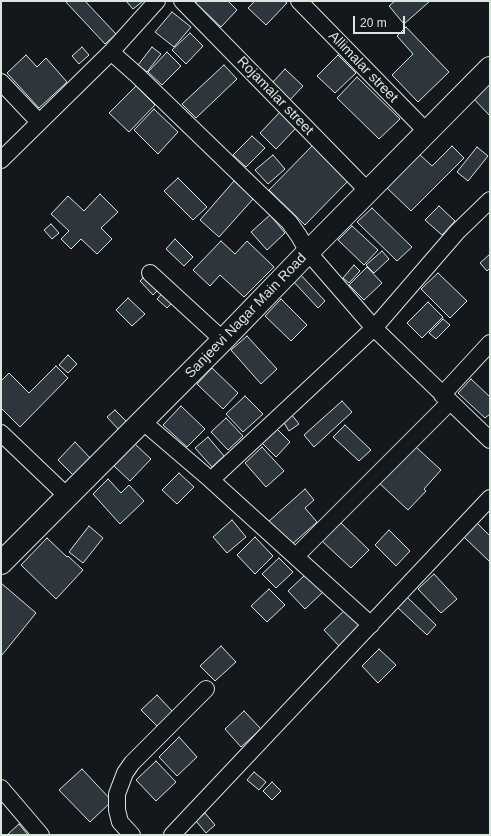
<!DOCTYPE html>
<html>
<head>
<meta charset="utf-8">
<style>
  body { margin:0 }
  #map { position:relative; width:491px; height:836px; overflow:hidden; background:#14181c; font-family:Helvetica,sans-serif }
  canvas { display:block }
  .frame { position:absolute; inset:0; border:2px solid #d8e6dc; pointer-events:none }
  .scale { position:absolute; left:353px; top:16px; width:52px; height:18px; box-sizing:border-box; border:2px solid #d8e6dc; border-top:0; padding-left:5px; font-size:12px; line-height:14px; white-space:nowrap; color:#d8e6dc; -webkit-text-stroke:3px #14181c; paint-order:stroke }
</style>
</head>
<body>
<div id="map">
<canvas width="491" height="836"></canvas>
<div class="frame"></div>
<div class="scale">20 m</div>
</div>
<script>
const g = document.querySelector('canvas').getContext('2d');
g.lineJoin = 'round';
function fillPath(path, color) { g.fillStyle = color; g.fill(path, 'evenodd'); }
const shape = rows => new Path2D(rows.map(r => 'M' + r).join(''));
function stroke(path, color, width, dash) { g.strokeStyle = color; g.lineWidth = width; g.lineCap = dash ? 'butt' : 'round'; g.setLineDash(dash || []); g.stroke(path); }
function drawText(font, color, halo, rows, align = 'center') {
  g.font = font + ' Helvetica,sans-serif'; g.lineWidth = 3; g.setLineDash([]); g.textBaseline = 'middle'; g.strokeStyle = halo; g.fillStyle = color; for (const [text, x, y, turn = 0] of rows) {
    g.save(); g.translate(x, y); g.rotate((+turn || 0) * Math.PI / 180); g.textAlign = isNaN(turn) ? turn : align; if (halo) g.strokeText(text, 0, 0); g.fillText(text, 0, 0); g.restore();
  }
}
const building = shape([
  [65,1,85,1,116,34,105,44,65,1],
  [126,1,143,1,133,9,126,1],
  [197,1,228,1,237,10,221,27,196,3,197,1],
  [255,1,284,1,287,3,266,25,248,8,255,1],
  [395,1,430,1,404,24,389,6,395,1],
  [172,12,191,27,174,47,155,32,172,12],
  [406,27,449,72,418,102,392,75,413,54,397,36,406,27],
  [190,33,203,46,186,64,172,50,190,33],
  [82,47,89,55,79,64,72,56,82,47],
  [152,47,161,54,147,72,138,65,152,47],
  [167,52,181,66,162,85,148,72,167,52],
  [26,55,37,67,46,58,67,82,39,108,7,73,26,55],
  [338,55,356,73,335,93,317,76,338,55],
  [224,65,237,79,196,118,182,104,224,65],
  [285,69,303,86,290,100,272,83,285,69],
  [357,77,400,119,379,139,337,98,357,77],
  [490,79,490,116,472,97,490,79],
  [136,86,155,105,129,132,109,113,136,86],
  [154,109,178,132,158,154,134,130,154,109],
  [280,112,296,128,276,149,260,133,280,112],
  [252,136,265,148,246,167,233,155,252,136],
  [313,145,349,180,305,225,269,190,313,145],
  [452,146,464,158,411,211,385,186,418,153,432,166,452,146],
  [477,147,488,156,468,181,457,172,477,147],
  [273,155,285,169,268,184,255,170,273,155],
  [178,178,207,207,193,220,164,191,178,178],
  [234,181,254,198,219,237,200,220,234,181],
  [100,194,118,212,101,228,112,239,97,254,81,239,71,249,61,239,69,231,51,214,68,196,84,211,100,194],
  [439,206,455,221,442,235,425,220,439,206],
  [372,208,412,247,397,261,357,222,372,208],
  [270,215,285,233,267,250,251,232,270,215],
  [51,224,59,233,52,239,44,230,51,224],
  [352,226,378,250,364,265,338,240,352,226],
  [175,239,193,257,184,266,166,249,175,239],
  [221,241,235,254,247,241,274,267,244,297,220,275,210,286,193,270,221,241],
  [382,251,389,259,374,273,366,265,382,251],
  [490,254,490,268,487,271,480,263,490,254],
  [354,265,360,271,349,283,343,278,354,265],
  [367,267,382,283,364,300,349,285,367,267],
  [299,273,325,301,318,308,292,280,299,273],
  [438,273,467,301,450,318,421,289,438,273],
  [147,274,160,288,153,295,140,281,147,274],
  [165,290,175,300,167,308,157,299,165,290],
  [128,298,145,314,132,326,116,310,128,298],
  [281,299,307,325,291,341,265,316,281,299],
  [428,302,443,317,422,338,407,323,428,302],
  [443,319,450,325,436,339,429,333,443,319],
  [247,336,277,369,261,384,231,350,247,336],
  [68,355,77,364,68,373,59,365,68,355],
  [56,366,68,378,20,427,1,408,1,381,9,373,29,393,56,366],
  [212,368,238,393,223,409,197,384,212,368],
  [471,379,490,397,490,414,485,418,458,393,471,379],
  [245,396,263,414,243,432,226,414,245,396],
  [342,401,352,412,314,447,304,435,342,401],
  [181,406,205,429,187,447,163,425,181,406],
  [115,410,127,422,119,430,107,417,115,410],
  [292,415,299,424,289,431,283,421,292,415],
  [226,418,243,436,228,450,211,432,226,418],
  [345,425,371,450,359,461,333,437,345,425],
  [275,427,290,442,276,457,261,442,275,427],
  [208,437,224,456,212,467,195,448,208,437],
  [75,442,92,460,75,477,58,460,75,442],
  [135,444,151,459,130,481,114,466,135,444],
  [262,447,284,471,266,487,245,463,262,447],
  [416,447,441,470,424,489,426,491,408,510,378,482,398,460,401,462,416,447],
  [179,473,194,487,177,504,162,490,179,473],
  [108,479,121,493,129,485,144,501,120,524,93,494,108,479],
  [305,489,314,500,305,508,317,522,290,546,268,522,305,489],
  [232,520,246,537,227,553,213,537,232,520],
  [340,522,369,550,351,568,322,541,340,522],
  [477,523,490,536,490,562,464,537,477,523],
  [89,526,103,538,83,563,69,552,89,526],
  [389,530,410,551,396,566,375,545,389,530],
  [255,537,273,556,255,574,237,555,255,537],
  [47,538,67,557,68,556,83,570,56,599,21,565,47,538],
  [279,558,293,572,276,588,262,574,279,558],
  [306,574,323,592,305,609,288,591,306,574],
  [434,574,457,599,441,613,418,589,434,574],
  [1,583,36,613,2,655,1,655,1,583],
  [269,589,285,605,267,622,251,606,269,589],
  [407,597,436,625,427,635,397,607,407,597],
  [347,608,363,626,340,647,324,630,347,608],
  [221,646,236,662,215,681,200,666,221,646],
  [379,649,396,665,378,683,362,666,379,649],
  [157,695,174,713,158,727,141,710,157,695],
  [244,711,261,729,241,747,225,729,244,711],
  [179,737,197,757,177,776,159,757,179,737],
  [156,761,176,782,156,801,136,780,156,761],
  [82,769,112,801,90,822,59,790,82,769],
  [254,772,266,782,259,790,247,780,254,772],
  [272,782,281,791,272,800,263,791,272,782],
  [205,813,215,825,206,833,196,821,205,813],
  [19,824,28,835,10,835,8,834,19,824]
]);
fillPath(building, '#2c363c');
stroke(building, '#d8e6dc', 1);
const street = shape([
  [182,1,368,191],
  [299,1,427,132],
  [111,52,137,75,289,222,299,236,308,252,374,328,490,440],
  [1,82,39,122],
  [1,160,111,52,157,1],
  [150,273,223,340],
  [442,395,490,343],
  [142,421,211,480,371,625],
  [1,433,67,496],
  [211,480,374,328,457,232,490,200],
  [296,556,450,402],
  [1,788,41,835],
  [132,835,120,822,117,810,117,794,125,773,132,763,206,689],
  [172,835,490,498]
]);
const secondary = shape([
  [1,563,223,340,308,252,490,68]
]);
stroke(street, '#d8e6dc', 18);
stroke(secondary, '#d8e6dc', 24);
stroke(street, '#14181c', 16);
stroke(secondary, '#14181c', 22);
drawText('14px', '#d8e6dc', '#14181c', [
  ["Allimalar street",363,67,46],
  ["Rojamalar street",275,96,46],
  ["Sanjeevi Nagar Main Road",246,316,-46]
]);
</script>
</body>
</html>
